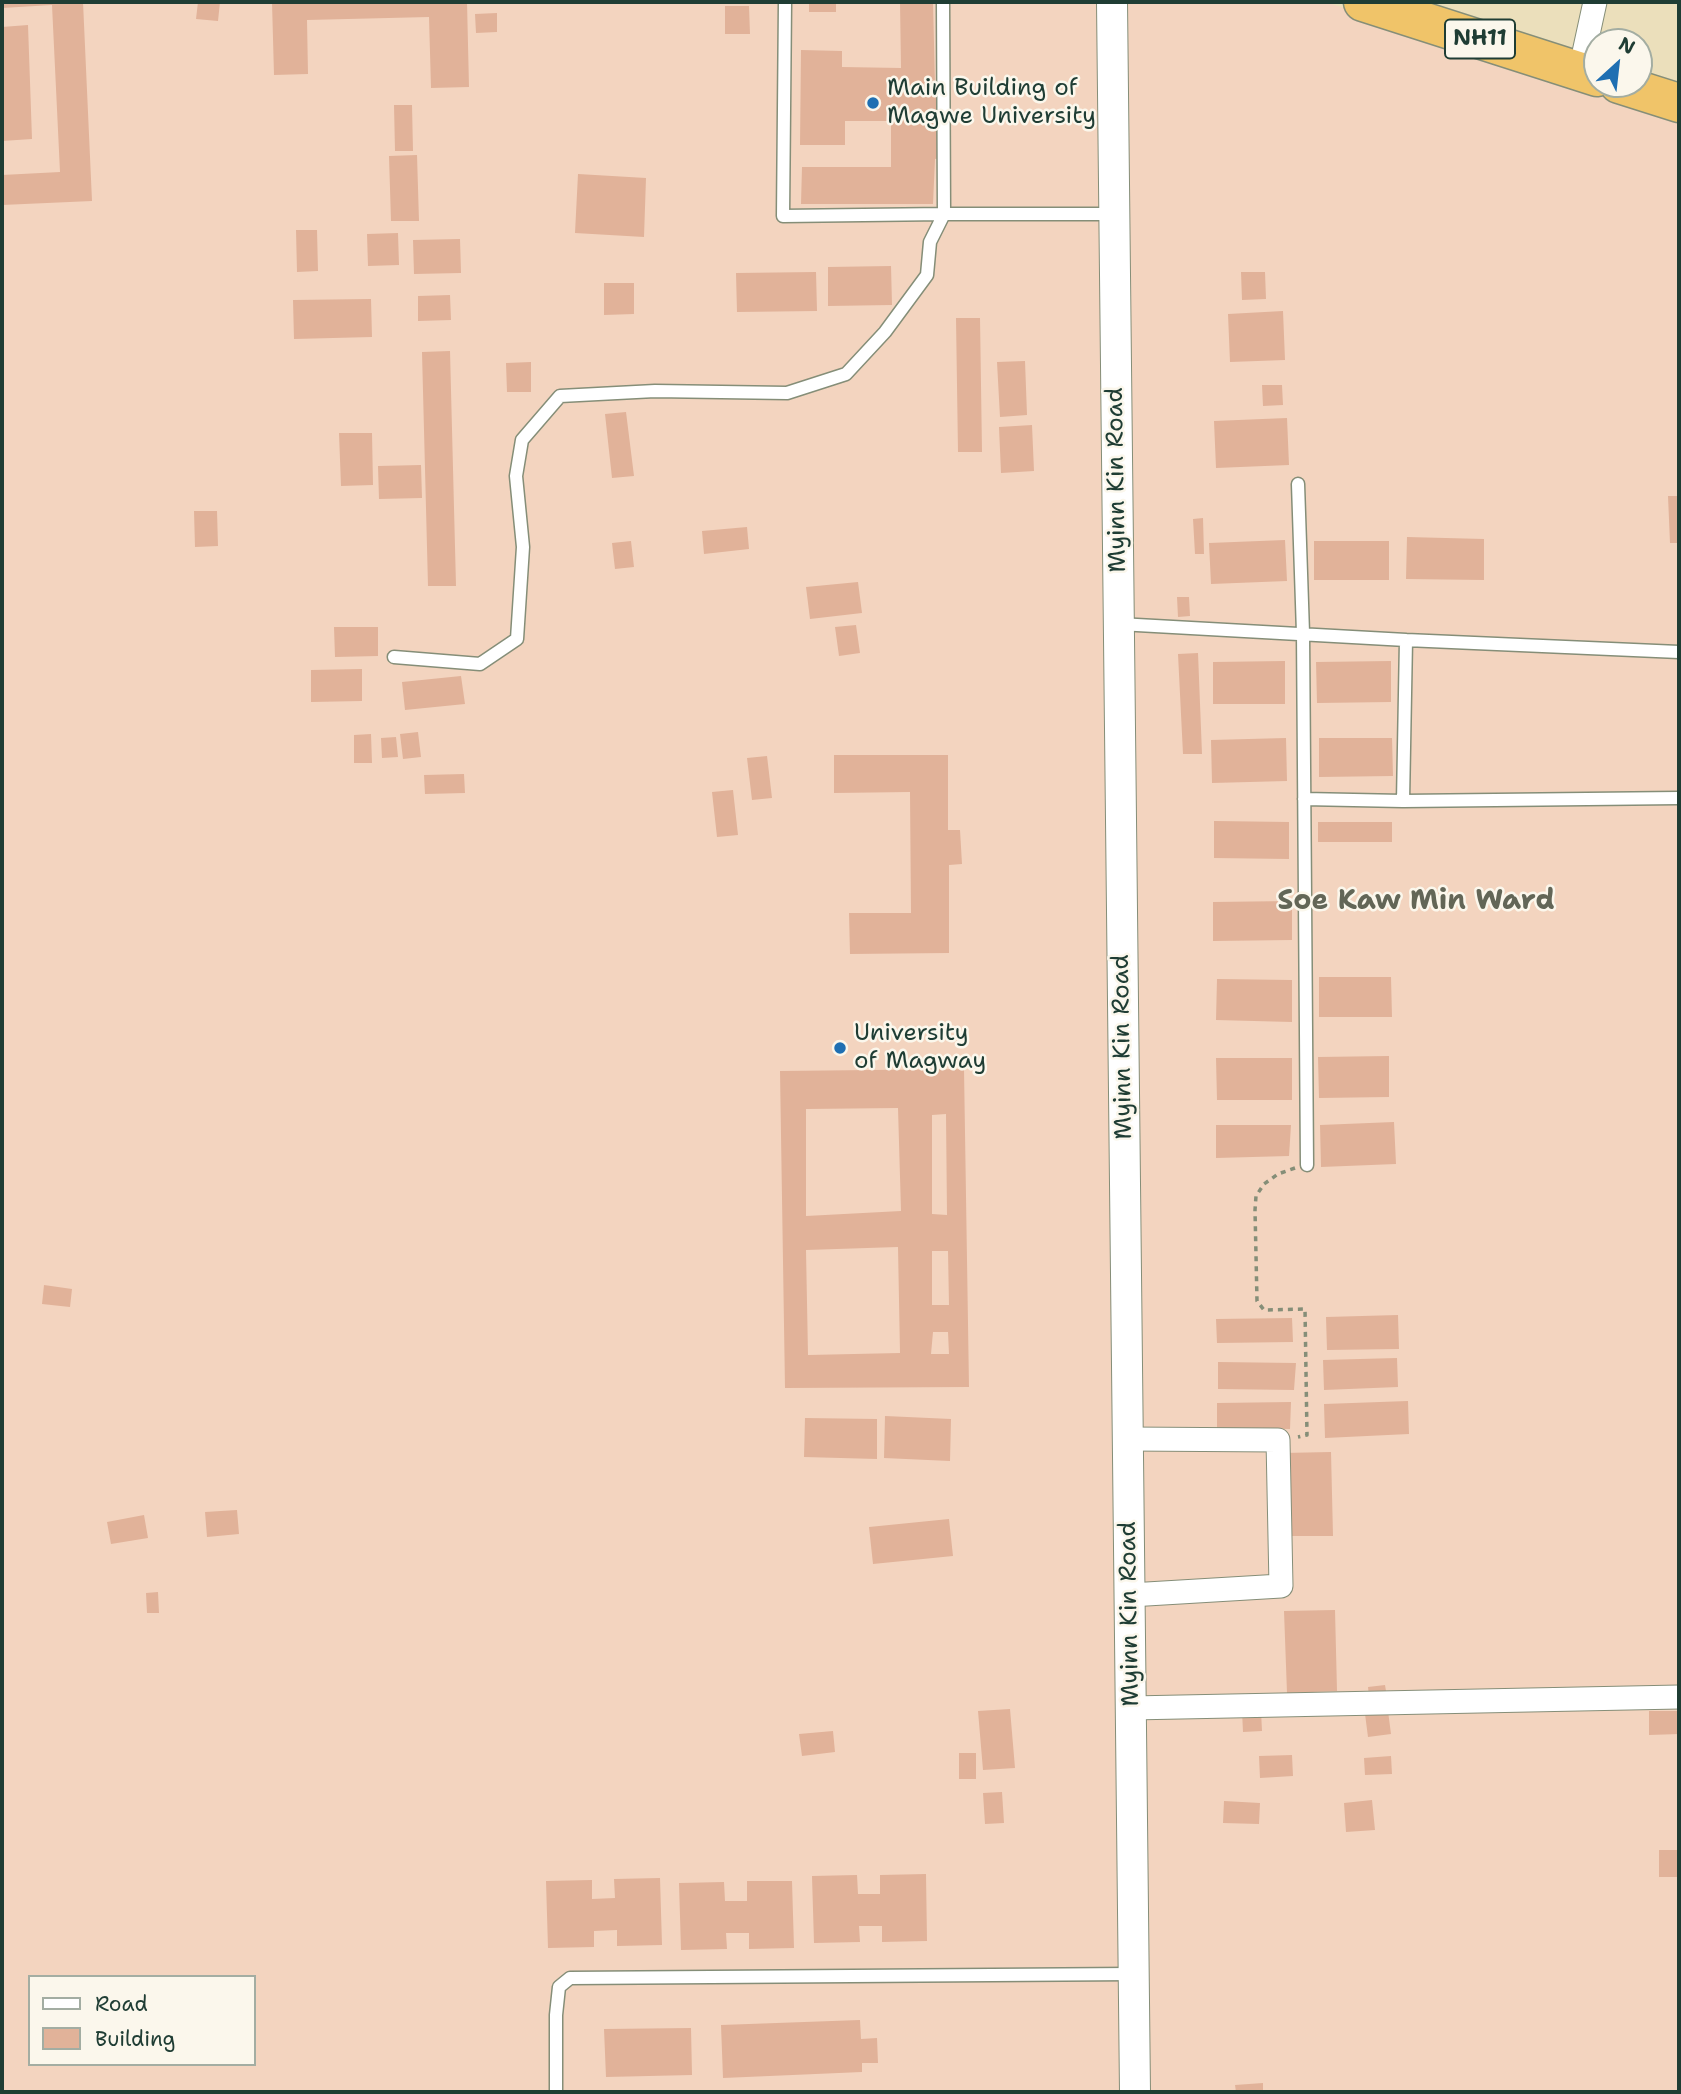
<!DOCTYPE html>
<html>
<head>
<meta charset="utf-8">
<style>
  body { margin:0 }
  #map { position:relative; width:1681px; height:2094px; overflow:hidden; background:#ebdfbb; font-family:"Shantell Sans",sans-serif }
  canvas { display:block }
  .frame { position:absolute; inset:0; border:4px solid #1f3d34; pointer-events:none }
  .legend { position:absolute; left:28px; top:1975px; width:228px; height:91px; box-sizing:border-box; background:#fbf7ec; border:2px solid #a3ada2; margin:0; padding:9px 12px; list-style:none; font-size:21px; color:#1f3d34 }
  .legend li { display:flex; align-items:center; gap:14px; height:35px }
  .legend b { width:35px; border:2px solid #a3ada2 }
  .north { position:absolute; left:1583px; top:28px; width:70px; height:70px; box-sizing:border-box; background:#fbf7ec; border:2px solid #a3ada2; border-radius:50%; rotate:27deg; font-size:19px; font-weight:700; line-height:28px; text-align:center; color:#1f3d34 }
  .north::after { content:''; display:block; margin:auto; width:24px; height:32px; background:#1f6fb2; clip-path:polygon(50% 0,100% 100%,50% 72%,0 100%) }
</style>
</head>
<body>
<div id="map">
<canvas width="1681" height="2094"></canvas>
<div class="frame"></div>
<ul class="legend">
<li><b style="height:9px;background:#fff"></b>Road</li>
<li><b style="height:19px;background:#e1b299"></b>Building</li>
</ul>
<div class="north">N</div>
</div>
<script>
const g = document.querySelector('canvas').getContext('2d');
g.lineJoin = 'round';
function fillPath(path, color) { g.fillStyle = color; g.fill(path, 'evenodd'); }
const shape = rows => new Path2D(rows.map(r => 'M' + r).join(''));
function stroke(path, color, width, dash) { g.strokeStyle = color; g.lineWidth = width; g.lineCap = dash ? 'butt' : 'round'; g.setLineDash(dash || []); g.stroke(path); }
function drawText(font, color, halo, rows, align = 'center') {
  g.font = font + ' "Shantell Sans",sans-serif'; g.lineWidth = 5; g.setLineDash([]); g.textBaseline = 'middle'; g.strokeStyle = halo; g.fillStyle = color; for (const [text, x, y, turn = 0] of rows) {
    g.save(); g.translate(x, y); g.rotate((+turn || 0) * Math.PI / 180); g.textAlign = isNaN(turn) ? turn : align; if (halo) g.strokeText(text, 0, 0); g.fillText(text, 0, 0); g.restore();
  }
}
fillPath(shape([
  [2,2,1326,2,1679,120,1679,2092,2,2092],
  [30,1977,254,1977,254,2064,30,2064]
]), '#f3d4bf');
fillPath(shape([
  [2,2,83,2,92,201,2,205,2,175,60,172,52,5,2,8],
  [198,2,220,2,218,21,196,19],
  [272,2,467,2,469,87,431,88,429,17,307,20,308,74,274,75],
  [809,2,836,2,836,12,809,12],
  [900,2,933,2,935,85,945,85,946,157,935,159,933,204,801,204,802,167,891,167,891,121,845,121,845,145,800,145,801,50,842,51,842,67,901,68],
  [725,6,749,6,750,34,725,34],
  [497,13,497,32,476,33,475,14],
  [28,25,32,139,2,141,2,27],
  [394,105,412,105,413,151,395,151],
  [417,155,419,221,391,221,389,156],
  [578,174,646,178,644,237,575,233],
  [296,230,317,230,318,271,297,272],
  [398,233,399,265,368,266,367,234],
  [460,239,461,273,414,274,413,240],
  [891,266,892,305,828,306,828,267],
  [816,272,817,311,737,312,736,273],
  [1241,272,1265,272,1266,299,1242,300],
  [604,283,634,283,634,314,604,315],
  [450,295,451,320,418,321,418,296],
  [371,299,372,337,294,339,293,300],
  [1283,311,1285,360,1230,362,1228,314],
  [956,318,980,318,982,452,958,452],
  [450,351,456,586,428,586,422,352],
  [1025,361,1027,415,1000,417,997,362],
  [531,362,531,392,507,392,506,363],
  [1262,385,1282,385,1283,405,1263,406],
  [626,412,634,476,612,478,605,414],
  [1287,418,1289,465,1216,468,1214,421],
  [1032,425,1034,471,1001,473,999,427],
  [339,433,372,433,373,485,341,486],
  [421,465,422,498,379,499,378,466],
  [1668,496,1679,496,1679,543,1670,543],
  [194,511,217,511,218,546,195,547],
  [1203,518,1204,554,1195,554,1193,519],
  [747,527,749,549,704,554,702,531],
  [1407,537,1484,539,1484,580,1406,579],
  [1285,540,1287,581,1211,584,1209,543],
  [631,541,634,567,615,569,612,543],
  [1314,541,1389,541,1389,580,1314,580],
  [858,582,862,613,810,619,806,587],
  [1177,597,1189,597,1190,616,1178,617],
  [856,625,860,653,839,656,835,627],
  [334,627,378,627,378,656,335,657],
  [1198,653,1202,754,1183,754,1178,654],
  [1285,661,1285,704,1213,704,1213,662],
  [1391,661,1391,702,1317,703,1316,662],
  [362,669,362,701,311,702,311,670],
  [461,676,465,704,405,710,402,682],
  [418,732,421,757,403,759,400,734],
  [371,734,372,763,354,763,354,735],
  [396,737,398,757,382,758,381,738],
  [1286,738,1287,781,1212,783,1211,740],
  [1319,738,1392,738,1393,776,1319,777],
  [834,755,948,755,948,830,960,830,962,864,949,865,949,953,850,954,849,913,911,913,910,792,834,793],
  [767,756,772,798,752,800,747,758],
  [464,774,465,793,425,794,424,775],
  [733,790,738,835,717,837,712,792],
  [1214,821,1289,822,1289,859,1214,858],
  [1318,822,1392,822,1392,842,1318,842],
  [1292,901,1292,940,1213,941,1213,902],
  [1319,977,1391,977,1392,1017,1319,1017],
  [1217,979,1292,980,1292,1022,1216,1020],
  [1389,1056,1389,1097,1319,1098,1318,1057],
  [1216,1058,1292,1058,1292,1100,1217,1100],
  [964,1069,969,1387,785,1388,780,1071],
  [898,1108,901,1211,806,1216,806,1109],
  [946,1114,947,1215,932,1214,932,1115],
  [898,1247,900,1353,808,1355,806,1250],
  [932,1251,948,1251,949,1305,932,1305],
  [933,1332,948,1332,949,1354,931,1354],
  [1394,1122,1396,1164,1321,1167,1320,1125],
  [1216,1125,1291,1125,1289,1156,1216,1158],
  [44,1285,72,1289,70,1307,42,1304],
  [1398,1315,1399,1349,1327,1350,1326,1317],
  [1292,1318,1293,1342,1217,1343,1216,1319],
  [1397,1358,1398,1387,1324,1390,1323,1360],
  [1218,1362,1296,1363,1294,1390,1218,1389],
  [1408,1401,1409,1434,1325,1438,1324,1404],
  [1291,1402,1290,1429,1217,1428,1217,1403],
  [885,1416,951,1419,950,1461,884,1458],
  [805,1418,877,1419,877,1459,804,1457],
  [1331,1452,1333,1536,1285,1536,1283,1453],
  [237,1510,239,1534,207,1537,205,1512],
  [144,1515,148,1538,111,1544,107,1522],
  [949,1519,953,1556,873,1564,869,1527],
  [158,1592,159,1613,147,1613,146,1593],
  [1335,1610,1337,1691,1287,1693,1284,1611],
  [1385,1685,1388,1703,1370,1705,1368,1687],
  [1010,1709,1015,1768,983,1770,978,1711],
  [1242,1711,1261,1711,1262,1731,1243,1732],
  [1388,1711,1391,1734,1368,1737,1365,1714],
  [1649,1711,1679,1711,1679,1734,1649,1735],
  [833,1731,835,1752,802,1756,799,1734],
  [959,1753,976,1753,976,1779,959,1779],
  [1292,1755,1293,1776,1260,1778,1259,1756],
  [1391,1756,1392,1774,1365,1775,1364,1758],
  [1002,1792,1004,1823,985,1824,983,1793],
  [1372,1800,1375,1830,1346,1832,1344,1803],
  [1224,1801,1260,1803,1259,1824,1223,1823],
  [1659,1850,1679,1850,1679,1877,1659,1877],
  [926,1874,927,1941,882,1942,882,1926,859,1926,860,1942,814,1943,812,1876,857,1875,858,1894,880,1894,880,1875],
  [660,1878,662,1945,617,1946,617,1930,594,1931,594,1947,548,1948,546,1881,592,1880,592,1899,615,1898,614,1879],
  [747,1881,792,1881,794,1948,749,1949,749,1933,726,1933,727,1949,681,1950,679,1883,724,1882,725,1901,747,1901],
  [860,2020,861,2039,877,2038,878,2063,862,2063,862,2072,723,2078,721,2025],
  [691,2028,692,2075,606,2077,604,2029],
  [1263,2083,1263,2092,1236,2092,1235,2085]
]), '#e1b299');
const service = shape([
  [785,2,783,216,944,214,943,2],
  [1298,484,1303,633,1307,1165],
  [1119,624,1406,640,1403,801],
  [1406,640,1679,652],
  [394,657,480,664,517,639,523,547,516,476,522,440,560,396,655,391,787,393,846,374,885,332,927,275,930,242,944,214,1114,214],
  [1304,799,1403,801,1679,798],
  [556,2092,556,2015,559,1987,570,1978,1133,1974]
]);
const minor = shape([
  [1580,71,1595,2],
  [1128,1439,1278,1440,1281,1586,1130,1595],
  [1131,1708,1679,1697]
]);
const tertiary = shape([
  [1112,2,1135,2092]
]);
const trunk = shape([
  [1363,2,1597,77],
  [1619,84,1679,103]
]);
stroke(service, '#858e78', 15);
stroke(minor, '#858e78', 25);
stroke(tertiary, '#858e78', 32);
stroke(trunk, '#858e78', 41);
stroke(shape([
  [1295,1168,1278,1174,1264,1184,1256,1196,1255,1210,1257,1301,1264,1310,1305,1309,1307,1435,1298,1437]
]), '#858e78', 3.5, [5, 5]);
stroke(service, '#fff', 12);
stroke(minor, '#fff', 23);
stroke(tertiary, '#fff', 30);
stroke(trunk, '#f0c469', 38);
for (const [x, y, r, color] of [
  [873,103,7,"#1f6fb2"],
  [840,1048,7,"#1f6fb2"]
]) { const dot = new Path2D(); dot.arc(x, y, r, 0, 2 * Math.PI); g.fillStyle = color; g.fill(dot); stroke(dot, '#fbf7ec', 2.5); }
for (const [x, y, w] of [
  [1480,39,70]
]) { const box = new Path2D(); box.roundRect(x - w / 2, y - 19.5, w, 39, 5); g.fillStyle = '#fbf7ec'; g.fill(box); stroke(box, '#1f3d34', 2); }
drawText('bold 23px', '#1f3d34', null, [
  ["NH11",1480,39]
]);
drawText('24px', '#1f3d34', '#fbf7ec', [
  ["Main Building of",887,89],
  ["Magwe University",887,117],
  ["University",854,1034],
  ["of Magway",854,1062]
], 'left');
drawText('24px', '#1f3d34', '#fbf7ec', [
  ["Myinn Kin Road",1117,480,-91],
  ["Myinn Kin Road",1123,1047,-91],
  ["Myinn Kin Road",1130,1614,-91]
]);
drawText('bold 28px', '#636657', '#fbf7ec', [
  ["Soe Kaw Min Ward",1416,902]
]);
</script>
</body>
</html>
